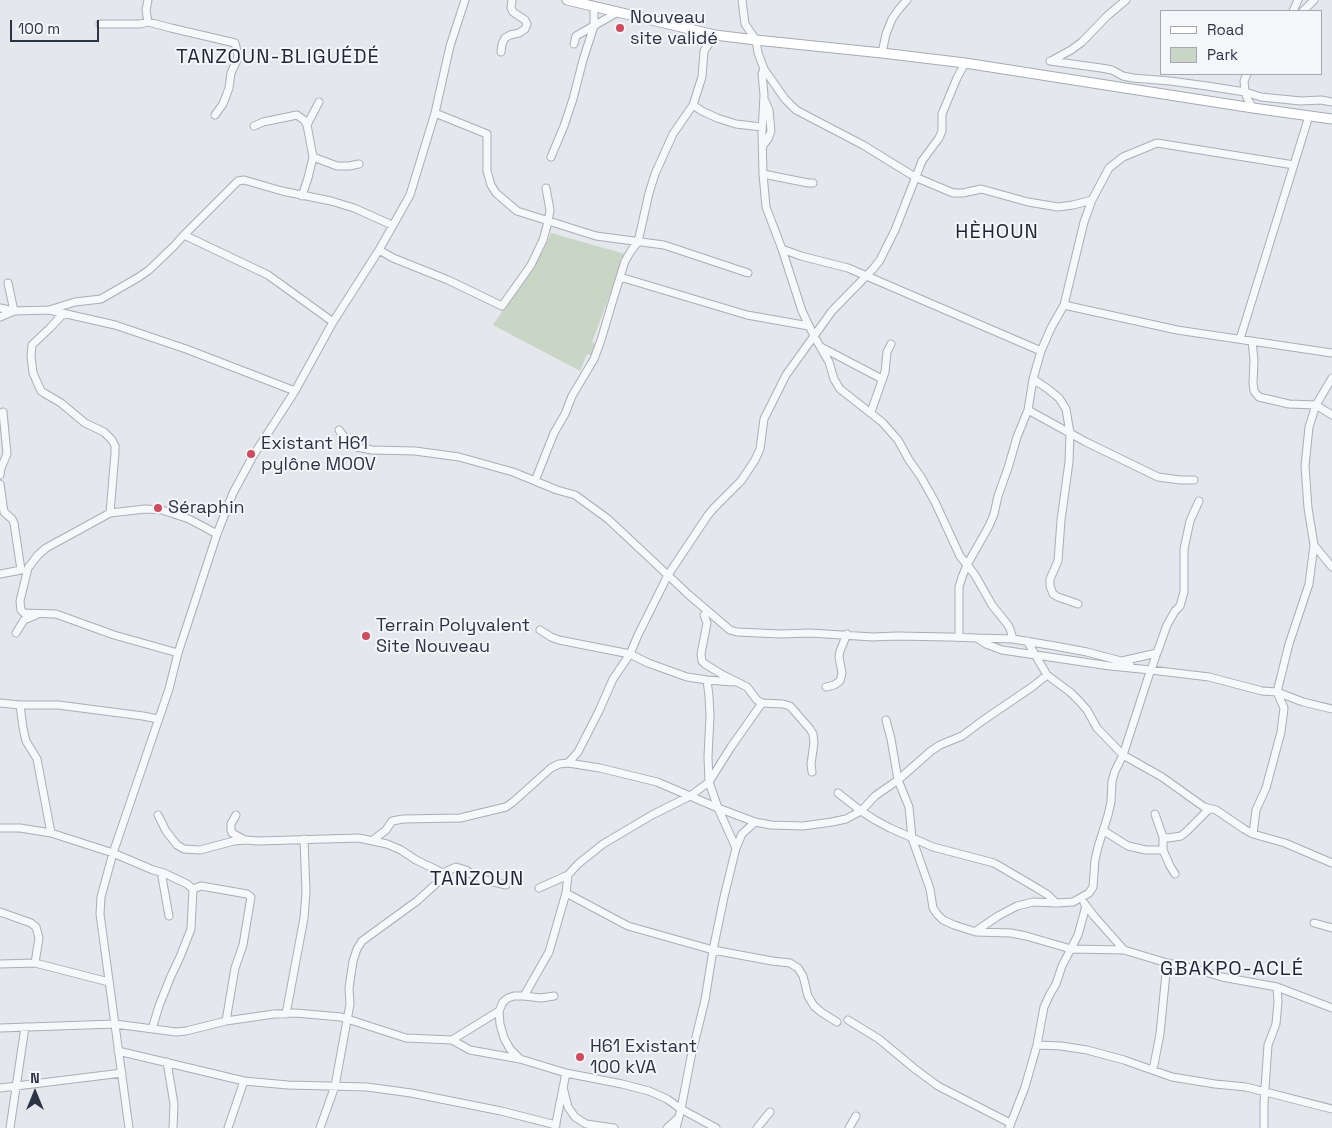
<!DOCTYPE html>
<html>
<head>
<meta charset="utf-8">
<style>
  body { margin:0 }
  #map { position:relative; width:1332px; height:1128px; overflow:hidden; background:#e4e7ec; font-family:"Space Grotesk",sans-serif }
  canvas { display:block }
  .legend { position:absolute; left:1160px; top:10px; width:162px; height:65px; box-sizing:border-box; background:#f4f6f9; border:1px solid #a4a8b1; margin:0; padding:6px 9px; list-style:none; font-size:15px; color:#2b3445 }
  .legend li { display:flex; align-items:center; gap:10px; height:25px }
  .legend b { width:25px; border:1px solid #a4a8b1 }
  .north { position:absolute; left:10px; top:1068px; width:50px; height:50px; -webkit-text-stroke:4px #f4f6f9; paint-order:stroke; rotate:0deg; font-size:14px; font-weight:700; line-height:20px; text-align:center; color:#2b3445 }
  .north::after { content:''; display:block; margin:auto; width:18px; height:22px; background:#2b3445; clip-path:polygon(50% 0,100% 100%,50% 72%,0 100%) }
  .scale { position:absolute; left:10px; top:20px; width:89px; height:22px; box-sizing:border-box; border:2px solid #2b3445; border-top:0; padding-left:6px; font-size:15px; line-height:18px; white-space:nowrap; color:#2b3445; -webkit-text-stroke:4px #f4f6f9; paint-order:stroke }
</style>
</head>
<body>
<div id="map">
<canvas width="1332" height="1128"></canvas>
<ul class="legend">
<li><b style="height:6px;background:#fff"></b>Road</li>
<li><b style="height:14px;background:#c9d6c5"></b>Park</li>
</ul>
<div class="north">N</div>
<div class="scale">100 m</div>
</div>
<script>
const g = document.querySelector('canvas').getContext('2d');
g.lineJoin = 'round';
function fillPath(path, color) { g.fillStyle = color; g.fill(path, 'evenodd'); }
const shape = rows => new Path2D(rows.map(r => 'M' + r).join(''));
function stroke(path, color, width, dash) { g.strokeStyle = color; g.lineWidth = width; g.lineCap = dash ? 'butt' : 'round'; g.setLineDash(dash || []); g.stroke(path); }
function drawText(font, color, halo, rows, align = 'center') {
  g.font = font + ' "Space Grotesk",sans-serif'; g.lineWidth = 4; g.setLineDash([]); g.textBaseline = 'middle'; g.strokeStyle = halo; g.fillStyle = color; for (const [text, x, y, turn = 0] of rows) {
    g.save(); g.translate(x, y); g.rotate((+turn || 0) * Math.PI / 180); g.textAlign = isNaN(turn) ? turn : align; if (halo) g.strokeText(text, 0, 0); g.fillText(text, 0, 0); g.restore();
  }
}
fillPath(shape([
  [551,233,625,254,592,342,597,345,593,356,587,354,580,371,493,325,529,272,544,249]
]), '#c9d6c5');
const minor = shape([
  [148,0,146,10,148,22],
  [742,0,745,24,756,40,758,53,764,69,762,74,764,95,762,133,763,174,766,207,782,249,802,311,814,336,829,362,834,379,840,389,882,422,898,440,909,460,921,477,935,502,960,556,975,575,992,605,1008,625,1010,629,1013,639],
  [1293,11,1298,0],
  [1303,11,1314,0],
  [100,24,140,24,148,22,171,28,235,43,238,55,237,60,231,73,229,88,223,104,215,115],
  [574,44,576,36,618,12],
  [501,52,502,44,505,38,510,35,519,33,525,29,527,24,525,20,513,12,511,8,512,0],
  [882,53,886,34,892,19,899,9,907,0],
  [1050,61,1101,68,1112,70,1123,76,1133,78,1170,81,1207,86,1245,92,1261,97,1301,101,1321,100,1332,102],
  [1051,61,1071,50,1082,42,1107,16,1126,0],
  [764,69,785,99,796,110,863,145,915,177,953,193,963,193,981,189,1028,202,1058,207,1073,205,1092,200],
  [1247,74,1244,81,1245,92,1247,98,1253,108],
  [693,105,702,111,717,118,736,124,762,127],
  [435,113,487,134,487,171,491,185,496,193,517,211,596,236,664,245,748,273],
  [254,126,263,122,297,115,304,120,307,125],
  [763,145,768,139,771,131,769,110,765,101],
  [313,157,337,166,349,166,359,164],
  [551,157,564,126,573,99,583,60,594,26,594,6],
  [763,174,808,183,813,183],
  [302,196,308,178,313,157,307,125,319,102],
  [184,235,268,275,333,322],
  [782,249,801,256,848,268,1041,351],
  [379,250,393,258,448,280,502,306,531,265,543,240,548,222,550,210,546,188],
  [620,277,747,315,809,326],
  [1064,305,1177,330,1332,353],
  [0,308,14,311,49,310,115,325,186,349,295,391],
  [49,310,75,302,101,299,139,277,149,270,174,246,184,235,238,181,244,180,282,191,331,201,354,208,392,225],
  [63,314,50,328,32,345,31,356,33,373,41,391,44,393,61,403,85,423,104,432,112,440,115,446,115,453,110,513],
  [0,317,14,311,8,283],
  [1240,339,1309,116],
  [1252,341,1254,360,1253,383,1254,391,1259,397,1289,404,1316,405,1332,415],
  [821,347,882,379],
  [1033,379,1048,389,1059,398,1066,409,1070,433,1069,462,1061,520,1058,561,1050,579,1050,586,1053,594,1058,597,1078,604],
  [1028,410,1086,442,1158,477,1180,480,1194,480],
  [871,412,885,372,887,352,891,344],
  [339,430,346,439,357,447,372,450,415,451,459,457,513,472,557,490,575,495,608,519,689,595,730,630,737,632,780,634,810,633,873,637,897,636,949,637,977,638,986,644,1002,650,1110,666,1151,670,1209,677,1262,691,1277,692,1303,702,1332,709],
  [0,475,1,468,7,454,3,412],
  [535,481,554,433,565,414,572,396,594,359,601,340,612,303,625,261,631,251,638,242,649,193,655,174,673,134,693,105,702,77,704,51,715,35],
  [0,484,4,512,12,519,14,523,21,570,0,574],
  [1314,545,1332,567],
  [704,615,707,623,701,654,702,661,705,664,723,675,747,687,757,700,762,703,783,704,790,706,810,729,813,734,814,743,811,764,812,772],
  [540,630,551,637,559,640,630,654,648,663,687,677,707,680,733,682],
  [16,633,24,620,36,615],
  [959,637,959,587,962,577,967,565,989,526,994,514,998,496,1008,468,1017,437,1028,410,1033,379,1041,351,1051,328,1064,305,1084,222,1092,200,1109,168,1123,157,1157,143,1294,165],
  [977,638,1013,639,1055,646,1087,652,1121,661,1130,665],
  [1027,641,1047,675,1070,692,1080,702,1087,710,1097,728,1123,755,1162,777,1204,807,1216,810,1244,829,1253,834,1285,843,1332,863],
  [178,653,114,635,56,614,24,613,21,610,20,601,28,568,38,555,46,548,110,513,145,509,162,510,189,519,217,534],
  [1122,661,1157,653],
  [826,687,834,685,840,681,842,673,839,657,840,651,847,634],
  [0,703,20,705,23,728,26,741,37,759,51,833],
  [20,705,58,705,143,716,158,719],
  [886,720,891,739,898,780,909,807,912,838,930,889,933,908,937,914,943,920,954,925,976,932,1011,933,1026,936,1071,949,1124,950,1167,963,1195,969,1222,977,1277,987,1332,1008],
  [568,763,578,752,599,711,613,679,630,654,638,635,668,575,708,515,714,508,741,481,755,460,760,449,764,419,786,375,832,311,873,269,880,260,895,230,922,161,939,138,942,131,942,114,957,78,965,63],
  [838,793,861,811,875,820,890,828,933,847,994,863,1035,887,1048,895,1056,903],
  [1155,814,1163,837,1163,850,1170,866,1175,874],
  [158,815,166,831,177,845,184,849,200,850,234,841,246,840,258,841,359,838,387,844,401,850,416,860,443,873],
  [236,815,231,824,231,830,232,833,245,840],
  [0,828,20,828,51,833,113,853,153,870,164,873,187,884,193,889,191,929,180,957,171,976,159,1006,152,1029],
  [1104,831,1128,846,1146,850,1163,850],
  [1253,834,1256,810,1266,788,1281,732,1284,708,1277,692,1289,644,1309,584,1314,545,1308,508,1305,466,1309,427,1316,405,1332,378],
  [1163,837,1168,838,1181,836,1186,832,1209,809],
  [373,840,386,830,392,821,403,819,460,818,506,807,513,802,551,768,559,764,568,763,600,768,657,782,718,808,755,822,771,825,803,826,832,822,846,819,861,811,875,796,898,780,931,751,940,745,962,736,982,721,1032,687,1047,675],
  [736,848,742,834,755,822],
  [164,873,162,877,169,916],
  [539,888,568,875],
  [193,889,201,886,247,894,251,897,243,945,235,968,226,1021],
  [566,893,628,926,713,950,772,961,790,963,798,968,803,976,808,996,814,1006,821,1012,837,1022],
  [1084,903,1094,916,1124,950],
  [0,912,31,923,36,927,39,938,35,963],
  [1314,923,1332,928],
  [976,931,998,916,1017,906,1033,902,1056,903,1073,902,1089,893,1093,887,1095,860,1098,847,1108,815,1111,802,1112,781,1115,771,1123,755,1148,678,1167,625,1175,611,1180,606,1184,592,1184,549,1190,521,1199,501],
  [0,964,35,963,109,982],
  [524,996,549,952,566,893,568,875,578,864,603,844,652,815,690,796,709,782,731,747,762,703],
  [499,1011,500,1024,504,1038,510,1049,520,1059],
  [286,1014,304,918,306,892,304,839],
  [848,1020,879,1039,915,1069,938,1086,1010,1123],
  [0,1028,115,1024,176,1032,186,1031,226,1021,274,1014,295,1013,341,1017,406,1038,452,1040,470,1050,520,1059,566,1073,622,1084,649,1091,667,1099,681,1109,716,1128],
  [452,1040,499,1011,503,1002,508,998,514,996,524,996,541,998,554,996],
  [1037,1045,1061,1046,1087,1050,1124,1060,1172,1077,1215,1084,1246,1087,1332,1109],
  [118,1051,244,1081,288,1085,367,1087,411,1093,501,1111,556,1125],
  [167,1062,174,1104,173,1128],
  [1153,1070,1160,1034,1167,963],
  [563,1087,568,1107,575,1117,586,1124,614,1128],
  [0,1088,122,1073],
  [10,1128,25,1027],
  [129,1128,100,914,101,897,113,853,169,689,178,653,217,534,233,493,253,456,295,391,333,322,379,250,410,195,435,113,450,46,465,0],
  [228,1128,244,1081],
  [320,1128,335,1086,350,1004,349,988,353,961,357,949,362,941,417,901,437,883,443,873,456,867,466,870,473,875,485,880,506,885],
  [555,1128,566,1073],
  [667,1128,678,1118],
  [676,1128,681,1109,691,1057,705,1000,713,950,724,897,736,848,718,808,709,782,708,757,710,716,709,696,707,680],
  [757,1128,770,1112],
  [849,1128,856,1116],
  [1009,1128,1025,1087,1037,1045,1044,1007,1050,994,1056,984,1062,966,1078,935,1086,906],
  [1264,1128,1264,1103,1268,1045,1276,1024,1278,1002,1277,987]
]);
const major = shape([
  [567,0,715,35,756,40,882,53,965,63,1253,108,1332,119]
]);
stroke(minor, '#a9aeb7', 9);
stroke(major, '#a3abb8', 11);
stroke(minor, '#f7f8fa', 7);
stroke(major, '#fff', 9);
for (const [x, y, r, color] of [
  [620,28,5,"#d1495b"],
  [251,454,5,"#d1495b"],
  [158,508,5,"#d1495b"],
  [366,636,5,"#d1495b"],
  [580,1057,5,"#d1495b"]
]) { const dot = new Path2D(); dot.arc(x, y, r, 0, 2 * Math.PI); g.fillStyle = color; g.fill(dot); stroke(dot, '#f4f6f9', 2); }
drawText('18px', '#2b3445', '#f4f6f9', [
  ["Nouveau",630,18],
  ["site validé",630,39],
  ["Existant H61",261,444],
  ["pylône MOOV",261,465],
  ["Séraphin",168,508],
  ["Terrain Polyvalent",376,626],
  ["Site Nouveau",376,647],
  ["H61 Existant",590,1047],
  ["100 kVA",590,1068]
], 'left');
g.letterSpacing = '1px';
drawText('20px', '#1d2536', '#f4f6f9', [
  ["TANZOUN-BLIGUÉDÉ",278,58],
  ["HÈHOUN",997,233],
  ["TANZOUN",477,880],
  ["GBAKPO-ACLÉ",1232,970]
]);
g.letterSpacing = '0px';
</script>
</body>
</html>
